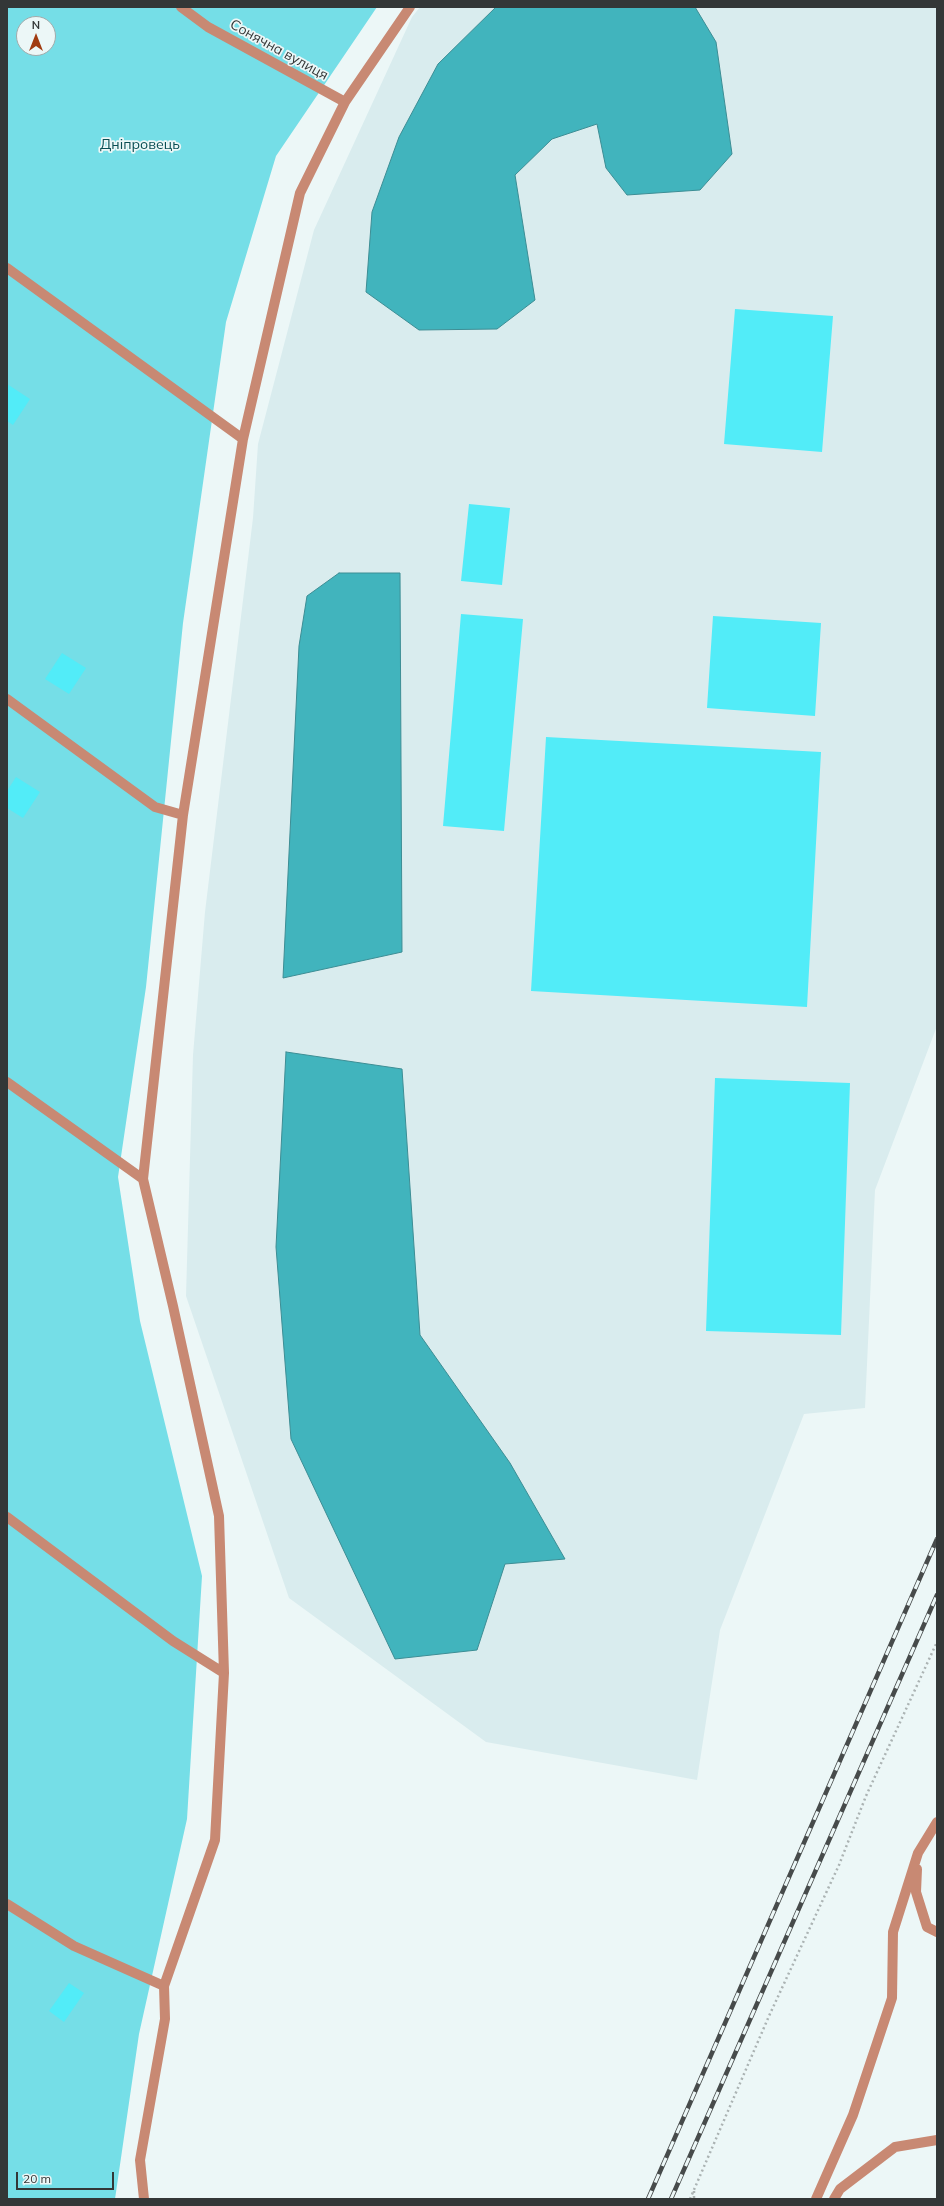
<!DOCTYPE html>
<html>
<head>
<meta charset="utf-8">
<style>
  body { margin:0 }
  #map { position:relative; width:944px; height:2206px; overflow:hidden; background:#ecf7f7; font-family:Mulish,sans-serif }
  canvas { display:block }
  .frame { position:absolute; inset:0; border:8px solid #333737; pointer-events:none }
  .north { position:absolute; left:16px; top:16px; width:40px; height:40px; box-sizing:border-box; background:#ecf7f7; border:1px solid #a2aaaa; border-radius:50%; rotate:0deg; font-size:11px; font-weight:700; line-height:16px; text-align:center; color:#333737 }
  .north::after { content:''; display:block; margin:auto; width:14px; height:18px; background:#a13c11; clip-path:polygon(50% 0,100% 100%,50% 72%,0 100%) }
  .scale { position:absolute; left:16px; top:2172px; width:98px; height:18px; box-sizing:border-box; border:2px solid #333737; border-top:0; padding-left:5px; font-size:12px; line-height:14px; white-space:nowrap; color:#333737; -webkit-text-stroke:3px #ecf7f7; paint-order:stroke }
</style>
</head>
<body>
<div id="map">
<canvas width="944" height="2206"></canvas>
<div class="frame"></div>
<div class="north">N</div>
<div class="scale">20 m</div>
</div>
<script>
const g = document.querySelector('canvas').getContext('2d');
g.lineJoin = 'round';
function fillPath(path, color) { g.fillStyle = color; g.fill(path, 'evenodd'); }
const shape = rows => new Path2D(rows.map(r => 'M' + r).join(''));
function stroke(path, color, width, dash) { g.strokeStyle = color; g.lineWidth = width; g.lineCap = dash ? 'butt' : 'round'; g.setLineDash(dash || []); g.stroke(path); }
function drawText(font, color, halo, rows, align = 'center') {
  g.font = font + ' Mulish,sans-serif'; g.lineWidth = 3.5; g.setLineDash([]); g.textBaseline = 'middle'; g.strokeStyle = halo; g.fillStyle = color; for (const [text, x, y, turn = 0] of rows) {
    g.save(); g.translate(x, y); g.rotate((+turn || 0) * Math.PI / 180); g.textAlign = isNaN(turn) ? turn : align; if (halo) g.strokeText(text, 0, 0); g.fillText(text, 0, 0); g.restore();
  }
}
fillPath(shape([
  [420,7,937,7,937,1026,875,1190,865,1408,804,1414,720,1630,697,1780,486,1742,289,1598,186,1296,193,1055,205,912,253,518,258,444,314,230,412,17]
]), '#d9ecee');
fillPath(shape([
  [7,7,377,7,276,156,226,322,183,623,146,987,118,1177,140,1321,202,1576,187,1819,139,2034,115,2199,7,2199],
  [24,24,48,24,48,48,24,48]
]), '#75dee7');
const water = shape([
  [496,7,695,7,716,42,732,154,700,190,627,195,606,168,597,124,552,139,515,175,535,300,497,329,419,330,366,292,372,212,399,137,438,64,496,7],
  [339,573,400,573,402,952,283,978,299,646,307,596,339,573],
  [286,1052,402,1069,420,1335,510,1463,565,1559,505,1564,477,1650,395,1659,291,1439,276,1247,286,1052]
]);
fillPath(water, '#41b4bd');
stroke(water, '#3d8e95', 1);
fillPath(shape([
  [735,309,833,316,822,452,724,444],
  [7,384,30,399,13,425,7,421],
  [469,504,510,508,502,585,461,581],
  [461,614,523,619,504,831,443,826],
  [713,616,821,623,815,716,707,708],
  [62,653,86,668,69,694,45,679],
  [546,737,821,752,807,1007,531,991],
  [16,777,40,792,23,818,7,808,7,791],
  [715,1078,850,1083,841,1335,706,1331],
  [69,1983,84,1993,64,2022,49,2011]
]), '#52ecf8');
stroke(shape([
  [694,2191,694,2199],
  [690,2199,769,2016,839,1865,866,1796,937,1642]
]), '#abb3b3', 2.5, [2, 3]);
stroke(shape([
  [181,7,208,27,345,102],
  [7,268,243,439],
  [7,699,155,807,183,815],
  [7,1082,143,1179],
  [7,1517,173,1641,224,1673],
  [917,1869,916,1892,927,1927,937,1932],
  [7,1904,74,1946,164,1986],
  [144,2199,140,2160,165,2019,164,1986,215,1840,224,1673,219,1516,173,1306,143,1179,183,815,243,439,300,193,345,102,410,7],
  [816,2199,853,2115,892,1998,893,1932,918,1853,937,1822],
  [834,2199,840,2189,895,2147,937,2140]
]), '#c88973', 10);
const rail = shape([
  [648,2199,937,1539],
  [671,2199,937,1595]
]);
stroke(rail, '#474b4b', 4.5);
stroke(rail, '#ecf7f7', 3, [9]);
drawText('14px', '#333737', '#ecf7f7', [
  ["Сонячна вулиця",279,50,29]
]);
drawText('14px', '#084e53', '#ecf7f7', [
  ["Дніпровець",140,145]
]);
</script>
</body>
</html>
